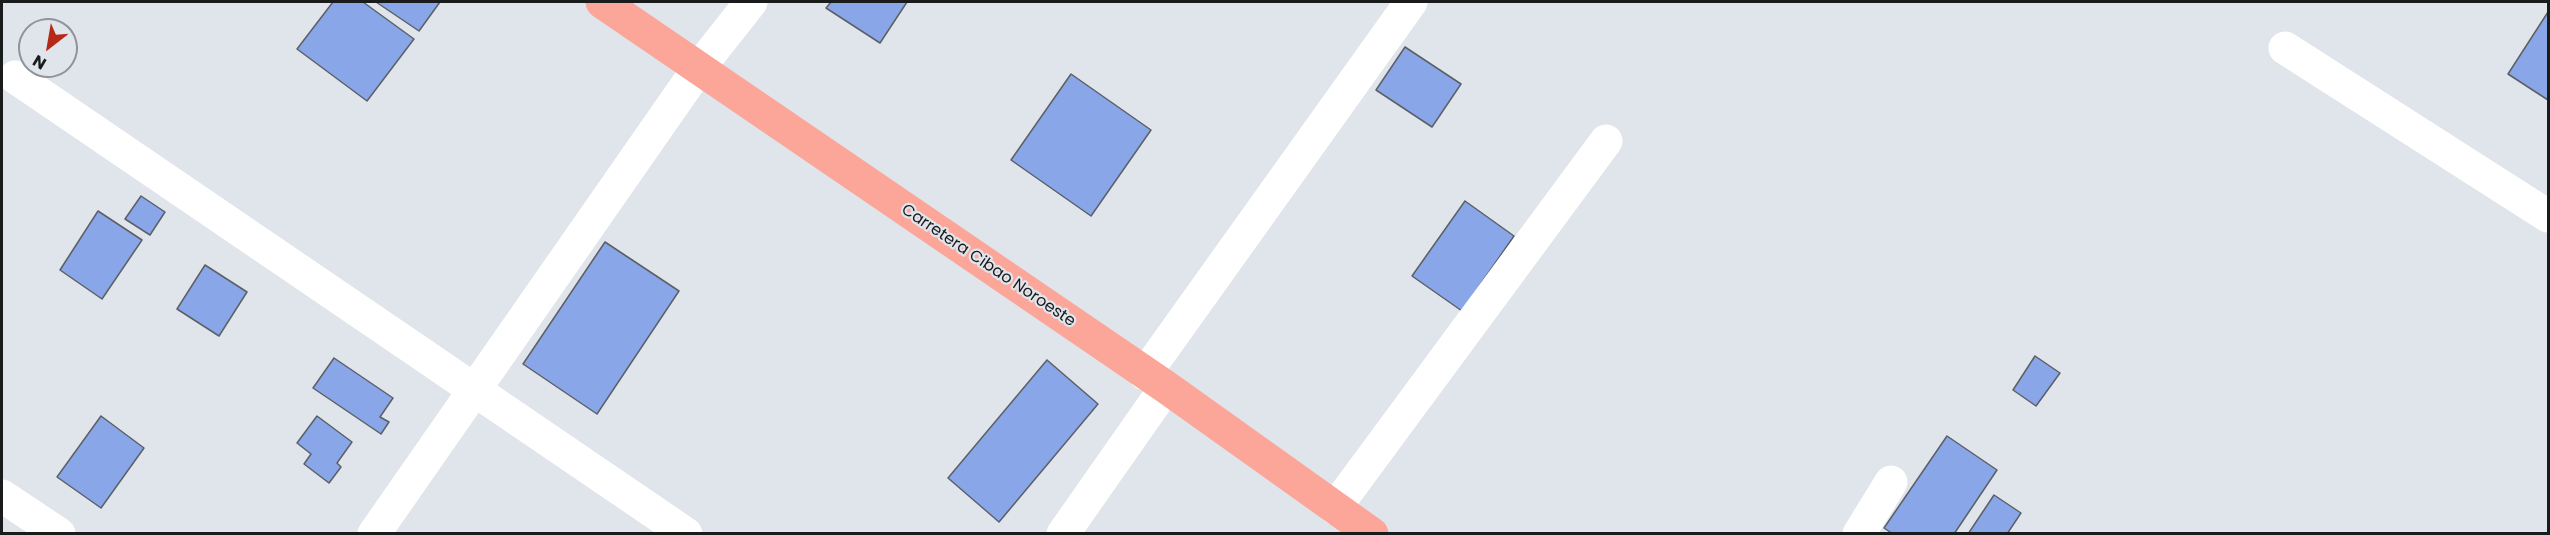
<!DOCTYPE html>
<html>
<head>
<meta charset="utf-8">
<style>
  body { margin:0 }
  #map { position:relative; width:2550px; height:535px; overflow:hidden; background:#e0e4eb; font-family:Poppins,sans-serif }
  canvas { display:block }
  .frame { position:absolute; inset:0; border:3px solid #191b1d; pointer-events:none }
  .north { position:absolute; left:18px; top:18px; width:60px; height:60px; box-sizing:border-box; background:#e0e4eb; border:2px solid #909499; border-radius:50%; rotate:211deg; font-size:16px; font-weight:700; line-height:24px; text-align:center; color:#191b1d }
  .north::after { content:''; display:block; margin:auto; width:21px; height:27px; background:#b62917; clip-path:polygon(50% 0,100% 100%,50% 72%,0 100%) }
</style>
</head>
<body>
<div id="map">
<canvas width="2550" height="535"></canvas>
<div class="frame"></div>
<div class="north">N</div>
</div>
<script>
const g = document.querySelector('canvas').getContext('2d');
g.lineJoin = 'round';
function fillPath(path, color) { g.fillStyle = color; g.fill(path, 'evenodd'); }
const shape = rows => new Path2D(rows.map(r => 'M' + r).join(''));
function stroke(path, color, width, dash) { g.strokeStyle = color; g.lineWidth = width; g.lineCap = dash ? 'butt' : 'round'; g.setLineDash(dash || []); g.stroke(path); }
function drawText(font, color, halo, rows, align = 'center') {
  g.font = font + ' Poppins,sans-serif'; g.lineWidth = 4.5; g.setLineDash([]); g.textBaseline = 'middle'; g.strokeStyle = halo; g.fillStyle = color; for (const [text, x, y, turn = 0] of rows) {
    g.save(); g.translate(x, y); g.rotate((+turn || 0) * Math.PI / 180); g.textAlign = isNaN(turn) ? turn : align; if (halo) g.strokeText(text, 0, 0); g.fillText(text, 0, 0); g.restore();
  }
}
const building = shape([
  [333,2,363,2,414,39,367,101,297,49,333,2],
  [376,2,440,2,419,31,376,2],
  [831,2,907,2,880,43,826,8,831,2],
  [2548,12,2548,100,2508,74,2548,12],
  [1405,47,1461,84,1432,127,1376,90,1405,47],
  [1071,74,1151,130,1091,216,1011,160,1071,74],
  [141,196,165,212,150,235,125,219,141,196],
  [1465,201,1514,236,1462,311,1412,276,1465,201],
  [98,211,142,240,102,299,60,270,98,211],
  [605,242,679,291,597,414,523,364,605,242],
  [205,265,247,292,219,336,177,309,205,265],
  [2035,356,2060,373,2036,406,2013,390,2035,356],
  [334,358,393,398,380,417,389,422,381,434,313,388,334,358],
  [1047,360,1098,404,999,522,948,478,1047,360],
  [101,416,144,448,101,508,57,477,101,416],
  [317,416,352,442,337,463,341,467,329,483,304,464,311,454,297,443,317,416],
  [1947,436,1997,470,1954,534,1893,534,1884,528,1947,436],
  [1994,495,2021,513,2007,534,1968,534,1994,495]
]);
fillPath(building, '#88a6e8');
stroke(building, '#5c5f66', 1.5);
stroke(shape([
  [2285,48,2548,216],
  [15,77,686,534],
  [1145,374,1411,2],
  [2,496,59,534],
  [1335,508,1606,141],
  [374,534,698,69,751,2],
  [1063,534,1166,387],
  [1859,534,1891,482]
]), '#fff', 33);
stroke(shape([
  [602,2,1166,387,1372,534]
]), '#fba698', 33);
drawText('16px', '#191b1d', '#e0e4eb', [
  ["Carretera Cibao Noroeste",988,266,34]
]);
</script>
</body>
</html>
